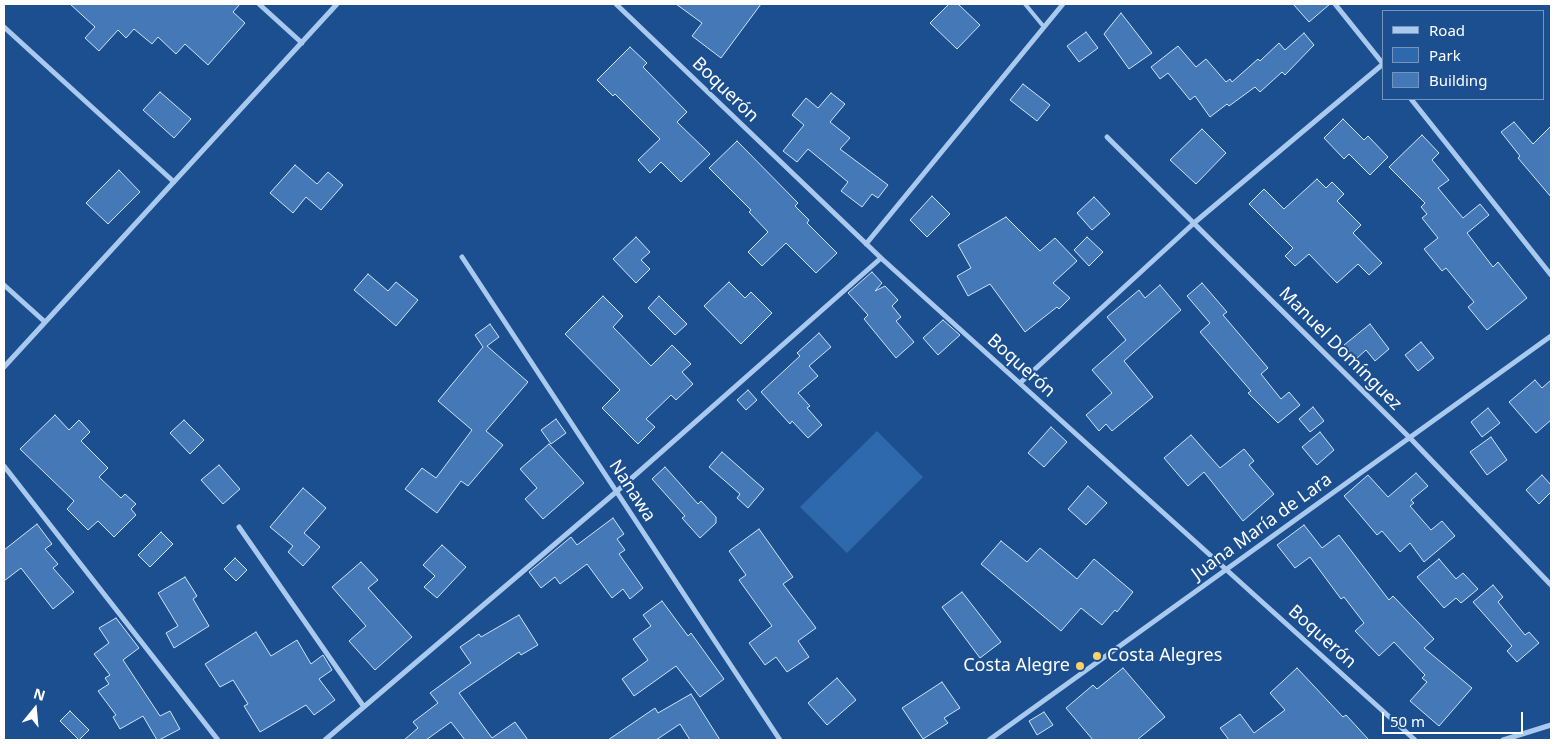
<!DOCTYPE html>
<html>
<head>
<meta charset="utf-8">
<style>
  body { margin:0 }
  #map { position:relative; width:1555px; height:744px; overflow:hidden; background:#1b4f8f; font-family:"Noto Sans",sans-serif }
  canvas { display:block }
  .frame { position:absolute; inset:0; border:5px solid #fff; pointer-events:none }
  .legend { position:absolute; left:1382px; top:10px; width:162px; height:90px; box-sizing:border-box; background:#1b4f8f; border:1px solid #7695bc; margin:0; padding:6px 9px; list-style:none; font-size:15px; color:#fff }
  .legend li { display:flex; align-items:center; gap:10px; height:25px }
  .legend b { width:25px; border:1px solid #7695bc }
  .north { position:absolute; left:10px; top:684px; width:50px; height:50px; -webkit-text-stroke:4px #1b4f8f; paint-order:stroke; rotate:17deg; font-size:14px; font-weight:700; line-height:20px; text-align:center; color:#fff }
  .north::after { content:''; display:block; margin:auto; width:18px; height:22px; background:#fff; clip-path:polygon(50% 0,100% 100%,50% 72%,0 100%) }
  .scale { position:absolute; left:1382px; top:712px; width:141px; height:22px; box-sizing:border-box; border:2px solid #fff; border-top:0; padding-left:6px; font-size:15px; line-height:18px; white-space:nowrap; color:#fff; -webkit-text-stroke:4px #1b4f8f; paint-order:stroke }
</style>
</head>
<body>
<div id="map">
<canvas width="1555" height="744"></canvas>
<div class="frame"></div>
<ul class="legend">
<li><b style="height:6px;background:#a9c9ee"></b>Road</li>
<li><b style="height:14px;background:#2e69ad"></b>Park</li>
<li><b style="height:14px;background:#4478b7"></b>Building</li>
</ul>
<div class="north">N</div>
<div class="scale">50 m</div>
</div>
<script>
const g = document.querySelector('canvas').getContext('2d');
g.lineJoin = 'round';
function fillPath(path, color) { g.fillStyle = color; g.fill(path, 'evenodd'); }
const shape = rows => new Path2D(rows.map(r => 'M' + r).join(''));
function stroke(path, color, width, dash) { g.strokeStyle = color; g.lineWidth = width; g.lineCap = dash ? 'butt' : 'round'; g.setLineDash(dash || []); g.stroke(path); }
function drawText(font, color, halo, rows, align = 'center') {
  g.font = font + ' "Noto Sans",sans-serif'; g.lineWidth = 4; g.setLineDash([]); g.textBaseline = 'middle'; g.strokeStyle = halo; g.fillStyle = color; for (const [text, x, y, turn = 0] of rows) {
    g.save(); g.translate(x, y); g.rotate((+turn || 0) * Math.PI / 180); g.textAlign = isNaN(turn) ? turn : align; if (halo) g.strokeText(text, 0, 0); g.fillText(text, 0, 0); g.restore();
  }
}
fillPath(shape([
  [877,431,923,477,847,553,800,507]
]), '#2e69ad');
const building = shape([
  [70,4,240,4,233,12,245,23,208,65,185,44,176,54,158,37,152,44,134,29,126,38,118,30,99,51,85,38,95,27,70,4],
  [676,4,761,4,721,58,692,36,702,23,676,4],
  [949,4,958,4,980,25,957,49,930,23,949,4],
  [1293,4,1330,4,1309,22,1293,4],
  [1121,13,1152,53,1129,69,1104,34,1121,13],
  [1086,32,1098,48,1079,62,1067,46,1086,32],
  [1304,33,1314,45,1285,75,1282,72,1260,92,1255,87,1229,106,1227,104,1210,117,1195,96,1190,100,1168,73,1160,79,1151,67,1178,46,1196,67,1206,59,1226,82,1230,79,1232,82,1258,59,1260,61,1279,43,1285,50,1304,33],
  [630,47,647,63,643,67,687,112,677,122,710,154,681,182,661,162,650,173,638,160,660,139,615,94,613,96,597,80,630,47],
  [1023,84,1050,105,1037,121,1010,100,1023,84],
  [160,92,191,119,174,138,143,110,160,92],
  [831,93,845,104,830,122,850,138,840,149,888,185,878,198,872,194,862,207,841,191,848,182,808,149,797,162,783,151,804,125,792,115,806,98,818,108,831,93],
  [1343,119,1364,140,1368,136,1388,157,1370,175,1349,154,1344,159,1324,138,1343,119],
  [1514,122,1533,144,1551,126,1551,197,1518,158,1520,156,1501,132,1514,122],
  [1202,129,1226,153,1196,184,1170,160,1202,129],
  [1422,135,1439,153,1432,160,1449,180,1438,188,1463,218,1480,204,1489,215,1467,233,1493,267,1498,262,1527,298,1487,330,1468,307,1474,302,1446,268,1442,271,1424,249,1438,238,1422,218,1427,214,1421,207,1425,203,1389,167,1422,135],
  [737,141,798,203,795,206,809,220,807,223,837,253,816,273,786,243,762,266,748,252,768,232,749,212,751,210,709,168,737,141],
  [295,165,317,184,328,172,343,185,321,210,306,197,293,213,270,193,295,165],
  [119,170,140,192,108,224,86,203,119,170],
  [1317,179,1326,188,1332,182,1344,194,1337,201,1361,225,1353,233,1382,263,1369,275,1358,264,1337,283,1309,254,1295,266,1285,256,1293,248,1249,204,1264,189,1284,209,1317,179],
  [932,196,950,214,927,237,910,220,932,196],
  [1094,197,1110,214,1092,230,1077,213,1094,197],
  [1006,217,1040,251,1055,238,1077,261,1053,283,1070,298,1059,309,1057,307,1025,332,990,284,968,296,957,276,971,268,958,245,1006,217],
  [636,237,650,252,641,260,650,269,636,283,613,259,636,237],
  [1087,237,1103,252,1089,266,1074,250,1087,237],
  [872,272,882,283,875,291,885,286,898,300,892,306,901,317,896,321,914,342,896,358,864,319,868,315,848,293,872,272],
  [368,274,388,291,396,282,418,300,396,326,354,290,368,274],
  [729,282,745,298,751,292,772,313,741,344,704,306,729,282],
  [1202,283,1227,312,1223,315,1268,368,1261,374,1281,399,1289,392,1300,405,1278,423,1248,393,1251,391,1200,332,1210,323,1187,296,1202,283],
  [1160,285,1181,310,1124,361,1153,397,1112,431,1106,424,1099,431,1086,415,1112,393,1092,370,1126,340,1107,317,1139,290,1145,298,1160,285],
  [603,296,623,316,613,327,651,366,672,345,691,364,682,372,693,384,676,400,671,395,646,419,655,427,638,444,602,408,620,390,565,334,603,296],
  [659,296,687,324,675,335,648,308,659,296],
  [943,320,960,335,938,355,923,338,943,320],
  [490,324,499,337,487,346,528,382,486,431,503,445,468,486,461,481,437,513,405,489,422,468,436,478,472,430,438,401,483,347,475,335,490,324],
  [1370,324,1389,349,1375,361,1366,350,1356,359,1344,345,1370,324],
  [819,333,831,347,809,366,818,376,798,393,810,406,807,408,822,425,808,438,792,421,790,424,761,392,800,356,797,353,819,333],
  [1421,342,1434,358,1418,371,1405,355,1421,342],
  [1535,380,1542,388,1551,380,1551,420,1536,433,1509,402,1535,380],
  [748,390,757,400,746,410,737,400,748,390],
  [1313,407,1324,421,1310,432,1299,419,1313,407],
  [1488,408,1500,423,1482,437,1471,422,1488,408],
  [55,415,69,430,79,420,90,432,81,441,108,468,99,477,121,498,125,494,136,504,131,509,136,515,114,537,98,521,88,530,67,509,74,501,20,449,55,415],
  [556,419,566,433,551,444,541,430,556,419],
  [184,420,204,440,190,454,170,433,184,420],
  [1051,427,1067,442,1044,467,1028,453,1051,427],
  [1320,432,1334,450,1317,465,1302,447,1320,432],
  [1191,435,1220,468,1244,449,1254,461,1249,465,1274,494,1243,521,1204,472,1188,486,1164,458,1191,435],
  [1491,437,1507,460,1487,475,1470,452,1491,437],
  [549,444,584,483,543,519,525,499,537,488,520,469,549,444],
  [722,452,764,489,748,508,737,498,740,494,709,467,722,452],
  [219,465,240,489,223,504,201,480,219,465],
  [665,467,698,504,701,501,716,517,716,523,700,538,682,518,685,516,652,479,665,467],
  [1416,473,1428,486,1411,500,1414,503,1410,506,1431,530,1442,521,1455,536,1424,562,1410,543,1400,552,1382,531,1377,535,1344,496,1368,475,1388,497,1416,473],
  [1542,475,1551,485,1551,492,1539,504,1526,490,1542,475],
  [1088,486,1107,503,1086,525,1068,509,1088,486],
  [303,488,326,508,304,533,320,547,303,566,288,552,293,546,270,527,303,488],
  [613,518,624,534,617,539,625,550,619,554,643,588,630,599,623,589,612,598,587,564,560,584,555,577,541,588,529,572,571,537,577,545,613,518],
  [37,524,52,544,45,549,58,564,53,568,74,592,53,609,21,568,4,581,4,550,37,524],
  [1304,525,1322,548,1339,535,1389,600,1393,596,1434,639,1424,648,1472,688,1439,726,1410,701,1427,682,1422,678,1425,675,1394,642,1379,656,1355,631,1364,623,1344,597,1341,599,1310,557,1295,568,1277,545,1304,525],
  [759,529,793,577,783,584,816,628,798,641,809,657,787,672,776,657,765,665,749,643,772,626,739,580,746,575,729,551,759,529],
  [161,532,173,544,150,567,138,555,161,532],
  [1001,541,1027,562,1040,548,1077,579,1094,559,1133,592,1117,612,1115,610,1102,625,1081,608,1061,631,981,564,1001,541],
  [442,545,466,567,437,598,424,587,435,576,423,565,442,545],
  [235,558,247,570,236,581,224,569,235,558],
  [1439,559,1456,579,1463,573,1478,589,1461,603,1456,598,1444,608,1417,577,1439,559],
  [361,562,378,580,368,588,412,637,375,670,349,641,366,626,332,587,361,562],
  [185,577,197,596,193,599,209,626,174,648,166,633,178,626,158,593,185,577],
  [1493,585,1503,597,1498,602,1525,635,1529,632,1539,643,1517,662,1507,651,1512,646,1473,602,1493,585],
  [962,592,1001,642,980,658,942,607,962,592],
  [662,601,688,636,691,633,724,679,700,697,676,666,634,696,622,679,648,660,633,639,651,626,643,615,662,601],
  [519,615,538,645,521,655,519,652,459,693,492,738,515,722,528,740,465,740,451,722,426,740,404,740,418,728,413,722,438,703,430,693,471,663,460,647,479,634,481,637,519,615],
  [116,618,139,648,123,660,160,716,170,711,180,729,159,740,157,740,143,716,120,729,113,717,116,715,98,691,109,684,105,678,110,675,94,654,109,643,99,628,116,618],
  [256,632,271,656,297,640,311,664,323,655,332,670,319,679,335,700,314,715,306,705,260,732,244,706,248,704,233,680,220,687,205,664,256,632],
  [1123,668,1165,717,1137,740,1093,740,1066,708,1093,685,1097,689,1123,668],
  [1297,668,1343,717,1346,715,1369,740,1229,740,1220,728,1240,714,1254,733,1285,710,1270,693,1297,668],
  [837,678,856,700,827,725,808,703,837,678],
  [942,682,960,708,944,718,948,723,923,739,902,708,942,682],
  [691,694,720,740,690,740,680,724,656,740,608,740,655,708,658,713,691,694],
  [70,711,89,730,79,740,60,721,70,711],
  [1044,712,1053,725,1037,735,1029,721,1044,712]
]);
fillPath(building, '#4478b7');
stroke(building, '#cfe3fa', 1);
stroke(shape([
  [1025,4,1044,27]
]), '#a9c9ee', 4);
stroke(shape([
  [259,4,302,43],
  [616,4,881,258,1415,740],
  [1335,4,1384,65],
  [4,27,174,182],
  [1411,99,1551,275],
  [1107,137,1410,438,1551,585],
  [866,244,1063,4],
  [462,257,780,740],
  [4,285,45,322],
  [4,367,337,4],
  [1020,383,1194,223,1383,64],
  [4,466,218,740],
  [239,527,364,707],
  [325,740,616,492,881,258],
  [989,740,1551,336],
  [1503,740,1551,725]
]), '#a9c9ee', 5);
for (const [x, y, r, color] of [
  [1097,656,5,"#ffd166"],
  [1080,666,5,"#ffd166"]
]) { const dot = new Path2D(); dot.arc(x, y, r, 0, 2 * Math.PI); g.fillStyle = color; g.fill(dot); stroke(dot, '#1b4f8f', 2); }
drawText('18px', '#fff', '#1b4f8f', [
  ["Boquerón",725,90,44],
  ["Manuel Domínguez",1340,349,45],
  ["Boquerón",1021,366,42],
  ["Nanawa",632,491,57],
  ["Juana María de Lara",1262,527,-36],
  ["Boquerón",1322,637,42]
]);
drawText('18px', '#fff', '#1b4f8f', [
  ["Costa Alegres",1107,656],
  ["Costa Alegre",1070,666,"right"]
], 'left');
</script>
</body>
</html>
